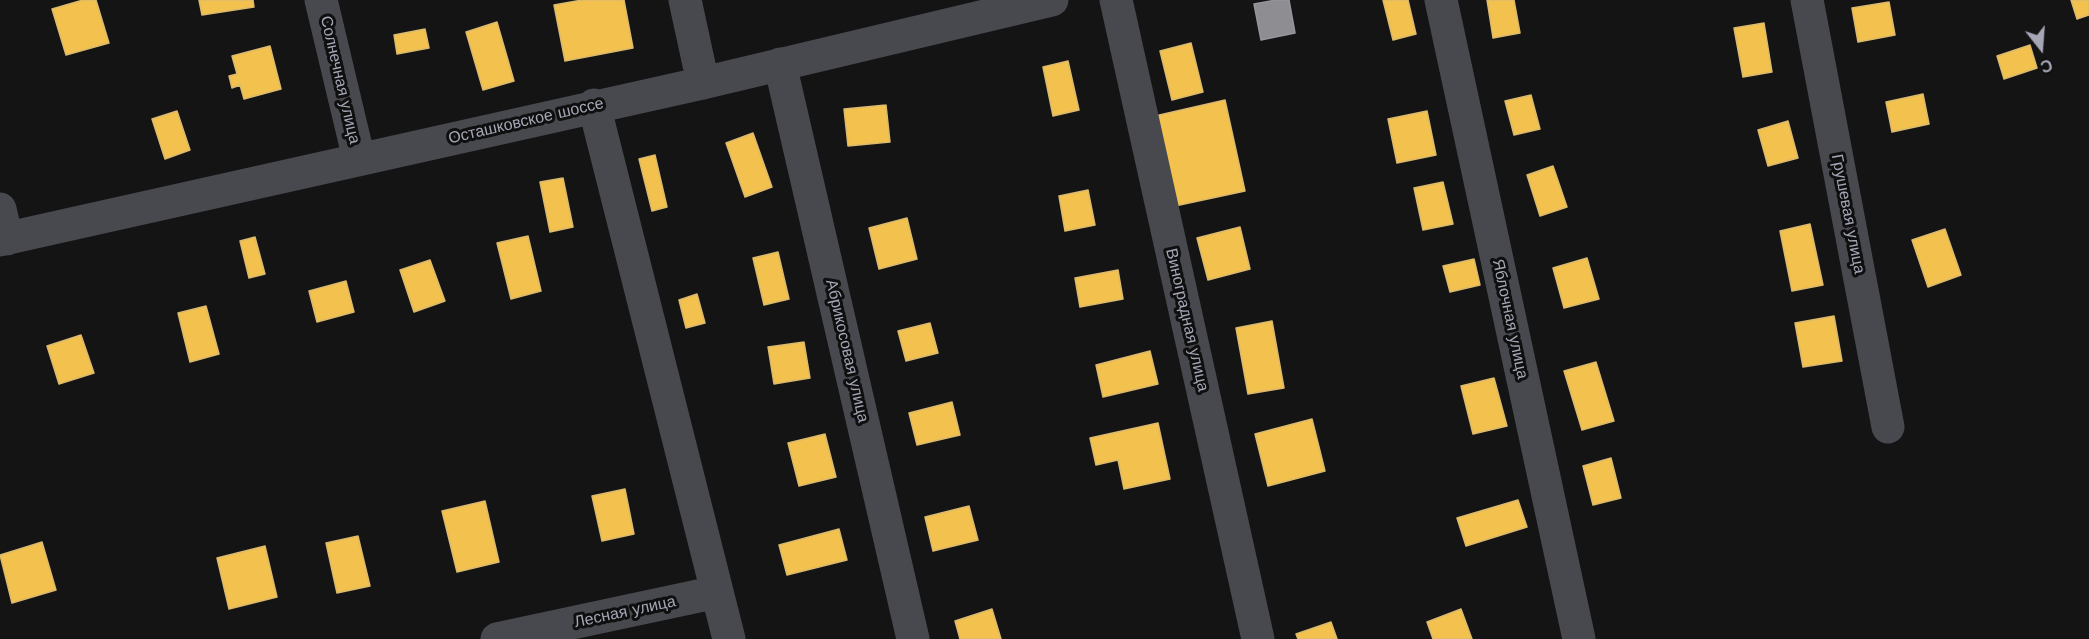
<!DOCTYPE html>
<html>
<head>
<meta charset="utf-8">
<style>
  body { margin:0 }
  #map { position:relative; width:2089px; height:639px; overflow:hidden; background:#141415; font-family:"Work Sans",sans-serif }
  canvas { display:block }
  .north { position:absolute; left:2011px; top:18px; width:60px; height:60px; -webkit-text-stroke:4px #0f0f10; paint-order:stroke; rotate:163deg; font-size:16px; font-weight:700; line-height:24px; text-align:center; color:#a5a7b6 }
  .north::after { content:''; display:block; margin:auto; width:21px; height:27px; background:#a5a7b6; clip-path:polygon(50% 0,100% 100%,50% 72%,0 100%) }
</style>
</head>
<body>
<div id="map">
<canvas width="2089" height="639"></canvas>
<div class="north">С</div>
</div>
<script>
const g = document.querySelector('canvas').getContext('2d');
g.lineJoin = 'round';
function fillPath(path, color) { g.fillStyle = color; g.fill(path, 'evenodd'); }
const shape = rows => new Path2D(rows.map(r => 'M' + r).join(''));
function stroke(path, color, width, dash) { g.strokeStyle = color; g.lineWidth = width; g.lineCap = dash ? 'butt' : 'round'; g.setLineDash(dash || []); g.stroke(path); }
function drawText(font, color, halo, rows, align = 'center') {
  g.font = font + ' "Work Sans",sans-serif'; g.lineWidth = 6; g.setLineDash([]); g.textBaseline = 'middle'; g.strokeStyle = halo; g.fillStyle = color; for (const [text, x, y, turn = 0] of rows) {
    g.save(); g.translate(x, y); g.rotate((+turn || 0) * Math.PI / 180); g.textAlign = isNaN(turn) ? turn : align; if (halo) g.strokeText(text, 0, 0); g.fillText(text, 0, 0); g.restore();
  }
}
const homes = shape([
  [83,0,96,0,109,43,66,55,52,9,83,0],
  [199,0,253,0,254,7,202,15,199,0],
  [582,0,624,0,633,48,565,61,554,5,582,0],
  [1383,0,1408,0,1416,34,1393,40,1383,0],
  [1487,0,1514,0,1520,33,1493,38,1487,0],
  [2071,0,2089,0,2089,15,2077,19,2071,0],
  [1889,2,1895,35,1858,42,1852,8,1889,2],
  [497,22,514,81,483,90,466,32,497,22],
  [1764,23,1772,72,1743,77,1734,28,1764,23],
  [425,29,429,48,397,54,394,35,425,29],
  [1191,43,1203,92,1172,100,1160,51,1191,43],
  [2030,45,2037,68,2004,79,1997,56,2030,45],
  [270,46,281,89,244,99,240,85,232,88,229,76,237,74,232,56,270,46],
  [1068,61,1079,110,1053,116,1043,67,1068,61],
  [1923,94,1929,124,1892,132,1886,102,1923,94],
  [1531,95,1540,129,1514,135,1505,101,1531,95],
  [1225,100,1245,191,1175,206,1155,116,1225,100],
  [886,105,890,142,848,146,844,109,886,105],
  [177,111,190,150,165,159,152,119,177,111],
  [1427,111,1436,155,1397,163,1388,119,1427,111],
  [1788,121,1798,158,1768,166,1758,130,1788,121],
  [753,133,772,187,745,197,726,143,753,133],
  [655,155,667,207,652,211,639,159,655,155],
  [1553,166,1567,207,1540,216,1527,175,1553,166],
  [563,178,573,227,550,232,540,182,563,178],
  [1443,182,1453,224,1423,230,1414,188,1443,182],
  [1088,190,1095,225,1065,231,1059,196,1088,190],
  [907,218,917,259,879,269,869,228,907,218],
  [1810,224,1823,285,1792,291,1780,231,1810,224],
  [1240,227,1250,269,1208,280,1197,238,1240,227],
  [1945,229,1961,275,1928,287,1912,240,1945,229],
  [528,236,541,291,511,299,497,243,528,236],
  [255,237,265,274,249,278,240,241,255,237],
  [778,252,789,299,764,305,753,258,778,252],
  [1587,258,1599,299,1564,308,1553,268,1587,258],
  [1474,259,1480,285,1450,292,1443,266,1474,259],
  [430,260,445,301,414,312,400,270,430,260],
  [1118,270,1123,299,1080,307,1075,278,1118,270],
  [346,281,354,312,317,322,309,291,346,281],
  [697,294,705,323,686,328,679,300,697,294],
  [206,306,219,354,190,362,178,313,206,306],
  [1834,316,1842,361,1803,367,1795,323,1834,316],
  [1272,321,1284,388,1248,394,1236,328,1272,321],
  [930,323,938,353,906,361,898,331,930,323],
  [81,335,94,373,59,384,47,346,81,335],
  [804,342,810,378,774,384,768,347,804,342],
  [1150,351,1158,384,1103,397,1096,365,1150,351],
  [1596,362,1614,421,1582,430,1564,371,1596,362],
  [1494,378,1507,426,1473,434,1461,386,1494,378],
  [952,402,960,435,917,445,909,413,952,402],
  [1312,419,1325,471,1268,486,1255,434,1312,419],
  [1158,423,1170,479,1124,489,1118,460,1096,465,1090,438,1158,423],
  [825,434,836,477,799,486,788,443,825,434],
  [1611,458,1621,498,1593,505,1583,466,1611,458],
  [625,489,634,534,602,541,592,496,625,489],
  [1518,500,1527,527,1466,546,1457,518,1518,500],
  [485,501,499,562,457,572,442,511,485,501],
  [969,506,978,540,933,551,925,517,969,506],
  [839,529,847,560,787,575,779,545,839,529],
  [358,536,370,586,337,593,326,543,358,536],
  [42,542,56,590,12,603,0,555,42,542],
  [265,546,277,597,229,609,217,558,265,546],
  [992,609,1001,639,960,639,955,621,992,609],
  [1461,609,1472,639,1433,639,1427,622,1461,609],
  [1331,622,1337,639,1298,639,1296,634,1331,622]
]);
fillPath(homes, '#f2c14e');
stroke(homes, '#dbb96d', 1.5);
const industry = shape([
  [1276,0,1289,0,1295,33,1261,40,1254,4,1276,0]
]);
fillPath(industry, '#8d8d92');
stroke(industry, '#94959d', 1.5);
stroke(shape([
  [321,0,359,159],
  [685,0,703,83],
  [1116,0,1258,639],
  [1441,0,1579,639],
  [1807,0,1888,427],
  [780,64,913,639],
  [594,105,729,639],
  [0,209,7,239],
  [0,240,703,83,1052,0],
  [497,639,717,592]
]), '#48494e', 33);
drawText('16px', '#a5a7b6', '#0f0f10', [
  ["Солнечная улица",340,80,77],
  ["Осташковское шоссе",526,121,-13],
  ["Грушевая улица",1848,214,79],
  ["Яблочная улица",1510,319,78],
  ["Виноградная улица",1187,320,77],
  ["Абрикосовая улица",847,351,77],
  ["Лесная улица",625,612,-12]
]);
</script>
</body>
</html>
